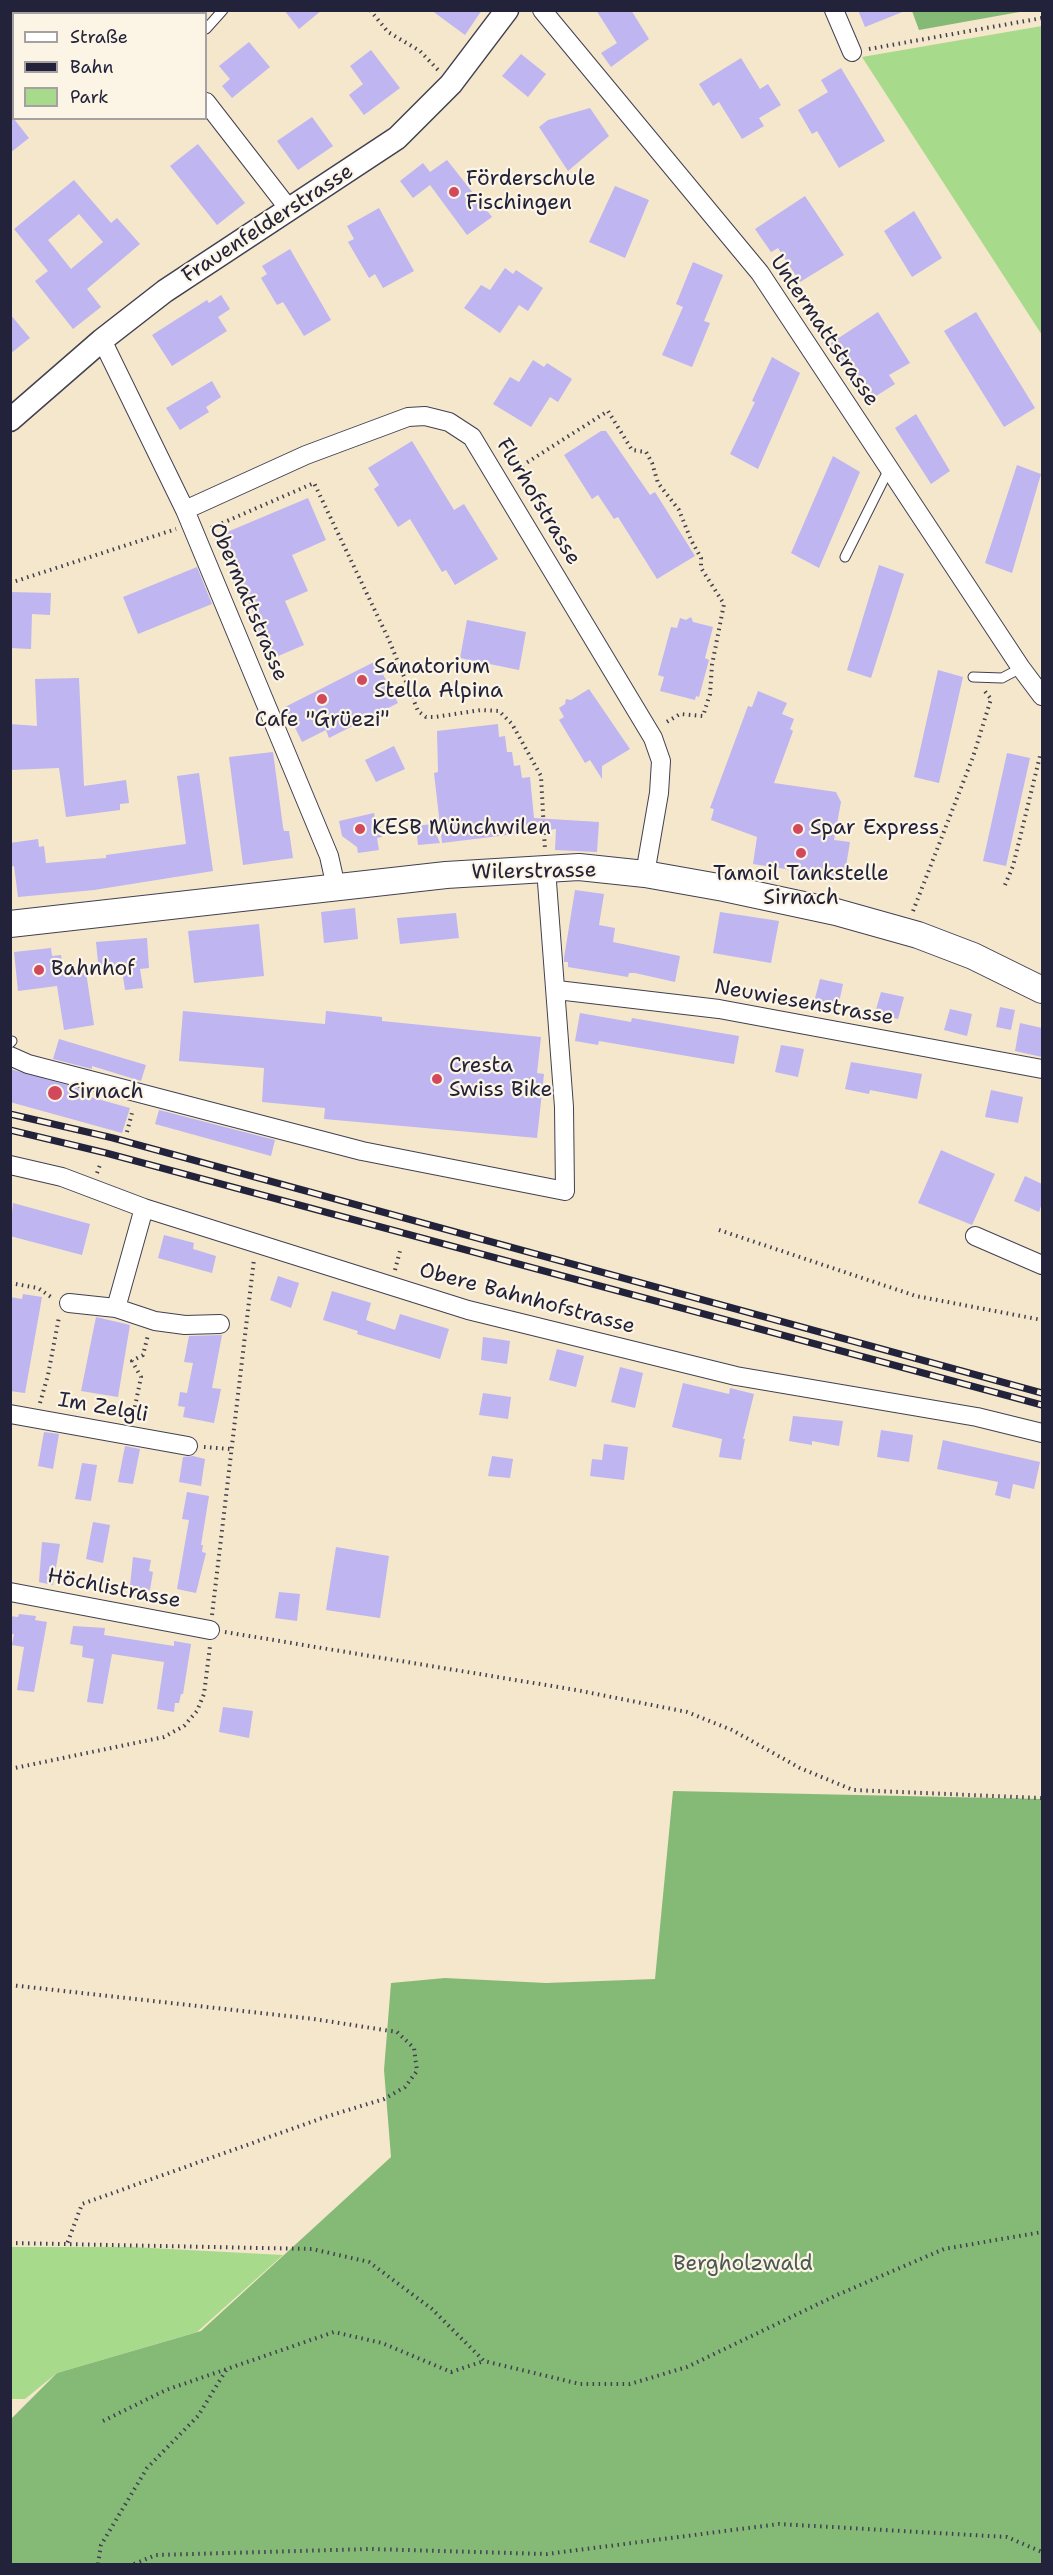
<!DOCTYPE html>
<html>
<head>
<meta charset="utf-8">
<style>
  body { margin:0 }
  #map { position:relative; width:1053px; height:2575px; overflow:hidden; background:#f4e7cc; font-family:"Shantell Sans",sans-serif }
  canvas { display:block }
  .frame { position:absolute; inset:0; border:12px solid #22223b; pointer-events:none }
  .legend { position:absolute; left:12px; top:12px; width:195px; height:108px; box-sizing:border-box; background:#fcf5e5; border:2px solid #a5a1a1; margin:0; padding:8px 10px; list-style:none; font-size:18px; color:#22223b }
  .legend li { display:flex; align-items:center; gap:12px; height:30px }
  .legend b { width:30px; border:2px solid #a5a1a1 }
</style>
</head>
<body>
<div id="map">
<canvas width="1053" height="2575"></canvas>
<div class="frame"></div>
<ul class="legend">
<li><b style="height:8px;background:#fff"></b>Straße</li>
<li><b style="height:8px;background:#22223b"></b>Bahn</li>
<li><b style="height:16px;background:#a7da8a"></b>Park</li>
</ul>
</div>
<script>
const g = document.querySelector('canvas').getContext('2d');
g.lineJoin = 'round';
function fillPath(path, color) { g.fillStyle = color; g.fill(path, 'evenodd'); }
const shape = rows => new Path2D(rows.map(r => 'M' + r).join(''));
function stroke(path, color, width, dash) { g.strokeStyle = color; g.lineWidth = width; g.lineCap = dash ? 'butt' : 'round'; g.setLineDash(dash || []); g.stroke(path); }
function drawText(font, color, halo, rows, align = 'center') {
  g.font = font + ' "Shantell Sans",sans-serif'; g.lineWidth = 4.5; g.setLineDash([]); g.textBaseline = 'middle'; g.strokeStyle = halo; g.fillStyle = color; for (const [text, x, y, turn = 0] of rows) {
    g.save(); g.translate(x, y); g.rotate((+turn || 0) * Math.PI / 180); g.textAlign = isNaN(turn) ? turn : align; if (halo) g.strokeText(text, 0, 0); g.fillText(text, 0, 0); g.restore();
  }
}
fillPath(shape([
  [1042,26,1042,335,862,57],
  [11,2247,132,2247,283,2255,197,2332,57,2373,25,2399,11,2399]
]), '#a7da8a');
fillPath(shape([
  [912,11,912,10,1025,11,919,30],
  [673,1791,1042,1799,1042,2564,11,2564,11,2419,57,2373,201,2331,391,2157,384,2070,391,1983,445,1978,546,1983,655,1979]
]), '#85ba76');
fillPath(shape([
  [284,10,322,10,299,29],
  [431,10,482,10,465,35],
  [596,10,631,10,649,39,611,67,601,53,617,43],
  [858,10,905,10,905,11,865,27],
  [249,42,270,67,232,98,222,86,230,79,219,66],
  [371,50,400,88,364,115,349,95,363,84,350,66],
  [521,54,546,74,528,97,502,76],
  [741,58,760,89,768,84,781,105,759,118,764,126,742,139,719,102,713,106,699,84],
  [841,68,885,141,839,168,817,131,812,134,798,110,828,92,821,80],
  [590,108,609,136,568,171,539,127,548,120],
  [10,114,29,138,10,153],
  [312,117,333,146,298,170,277,141],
  [198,144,245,203,217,225,170,166],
  [447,160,492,217,467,235,430,185,413,198,400,181,423,163,430,172],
  [74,180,111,223,117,218,140,244,87,289,101,307,73,329,35,281,48,271,14,229],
  [79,214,103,242,71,269,48,240],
  [615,186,649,200,625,258,589,242],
  [805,196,844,255,800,282,778,248,771,252,755,229],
  [379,208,414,271,383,288,375,274,369,278,348,242,354,239,347,226],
  [914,211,942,258,912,277,884,231],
  [290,249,331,320,304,336,283,302,277,305,261,278,267,274,262,266],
  [693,262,723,275,704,321,710,323,692,367,662,355,683,307,676,304],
  [505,268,513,274,516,270,543,288,528,311,519,305,500,333,464,308,481,285,490,290],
  [221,295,230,309,218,317,227,331,172,366,152,335,207,300,209,303],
  [878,312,910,363,889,375,895,384,873,398,851,364,844,368,828,345],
  [976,312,1035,408,1004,427,944,331],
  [10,314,30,338,10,354],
  [772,357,800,373,758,469,730,454,755,402,752,401],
  [533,360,544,367,547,363,572,379,558,402,550,397,531,427,493,404,510,377,519,382],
  [212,381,221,397,206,407,209,412,180,430,166,408],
  [916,414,950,471,931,484,895,428],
  [601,431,606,431,650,495,655,492,695,556,657,579,618,517,614,519,598,495,592,499,564,455],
  [412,441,454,510,464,504,498,559,455,585,446,570,442,572,410,519,398,527,374,489,379,485,368,468],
  [833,456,860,472,819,568,791,553],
  [1017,465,1041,474,1012,573,985,563],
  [308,498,326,540,292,555,308,591,285,601,304,645,269,660,253,621,256,620,220,535],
  [879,565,904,574,871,678,847,670],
  [197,567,212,604,138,634,123,597],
  [10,592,51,593,50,615,32,614,31,649,10,648],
  [691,617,693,622,713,627,705,658,709,660,699,697,696,696,695,700,660,691,664,677,658,675,671,627,677,628,680,618,686,620],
  [467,620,526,632,519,670,460,658],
  [376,661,398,703,329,738,326,730,302,742,285,707],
  [938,670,963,677,939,783,914,777],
  [79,678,84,786,126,780,129,803,120,804,120,810,66,817,59,768,10,770,10,724,37,726,35,679],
  [589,689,630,749,602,766,602,779,590,760,585,763,559,720,564,717,559,708,565,704,566,699,571,700],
  [758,691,787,703,782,714,794,719,790,729,793,731,774,783,836,792,841,802,834,840,850,842,844,878,753,864,757,837,711,820,714,809,710,808,748,706,752,707],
  [498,724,499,737,505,736,507,752,512,752,514,766,520,765,522,778,530,777,534,818,599,822,597,852,555,850,556,829,442,843,434,773,438,772,437,731],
  [394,746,405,769,376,782,365,760],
  [273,752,283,827,284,831,289,831,293,858,243,865,229,757],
  [1007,753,1030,758,1006,866,983,861],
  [199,773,213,871,94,890,18,897,14,866,10,867,10,843,38,839,39,847,44,846,46,863,106,858,106,855,186,844,177,776],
  [374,813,375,820,379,820,382,837,377,838,379,850,358,853,357,847,342,836,339,821],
  [432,824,440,843,418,845,416,826],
  [575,890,604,894,599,925,615,928,613,942,680,956,675,982,635,973,629,973,628,977,568,967,568,962,564,962,564,958],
  [355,908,358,939,324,943,321,912],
  [720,912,779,921,771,963,713,953],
  [456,913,459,938,400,944,397,918],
  [259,924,264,976,194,983,188,931],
  [147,938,149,968,140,969,143,988,125,990,122,970,99,972,96,942],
  [51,948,52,956,61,955,64,976,86,972,94,1025,64,1030,57,986,18,991,14,952],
  [820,979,843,984,837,1012,813,1006],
  [881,992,904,997,898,1019,875,1013],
  [1000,1007,1015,1010,1011,1030,996,1027],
  [950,1009,972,1014,967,1036,944,1030],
  [183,1011,325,1024,326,1011,382,1017,382,1021,541,1037,537,1073,544,1074,537,1138,324,1119,325,1108,262,1102,264,1068,179,1061],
  [580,1013,631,1022,632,1018,739,1036,734,1064,599,1041,598,1045,575,1041],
  [1020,1023,1042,1028,1042,1057,1015,1051],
  [59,1039,146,1065,141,1081,92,1066,92,1069,53,1059],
  [781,1045,804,1049,798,1077,775,1072],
  [851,1062,922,1074,917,1099,870,1090,869,1094,845,1089],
  [10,1069,85,1090,83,1095,130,1108,122,1133,10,1102],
  [991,1090,1023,1097,1018,1123,985,1117],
  [159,1110,275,1140,271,1156,155,1124],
  [941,1150,995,1174,972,1225,918,1203],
  [1025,1176,1042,1184,1042,1203,1039,1212,1014,1201],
  [13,1203,90,1224,82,1255,10,1236],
  [164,1235,194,1243,193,1249,216,1256,212,1273,158,1258],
  [278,1276,299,1283,291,1308,270,1300],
  [332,1291,371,1303,366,1320,395,1330,400,1314,449,1329,440,1359,357,1334,358,1331,323,1320],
  [23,1294,42,1297,25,1393,10,1391,10,1297,22,1299],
  [96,1317,130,1325,118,1397,81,1391],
  [222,1335,212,1388,221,1389,214,1423,183,1417,185,1407,178,1406,180,1392,187,1393,193,1363,184,1362,189,1336],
  [483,1337,510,1341,507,1364,481,1360],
  [557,1349,584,1356,576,1387,549,1380],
  [620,1367,643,1373,635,1408,611,1402],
  [683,1383,729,1394,730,1388,754,1394,743,1439,745,1439,741,1460,719,1457,722,1439,672,1427],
  [483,1393,511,1397,508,1419,479,1415],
  [793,1416,843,1421,839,1446,812,1441,812,1445,789,1441],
  [881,1430,913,1435,909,1462,877,1457],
  [44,1432,59,1434,53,1469,38,1466],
  [943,1440,1040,1462,1034,1489,1013,1484,1010,1499,995,1495,998,1482,937,1469],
  [604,1444,628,1447,624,1480,590,1476,592,1459,602,1460],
  [125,1446,140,1449,133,1484,118,1482],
  [193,1456,205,1459,201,1486,179,1482,183,1457],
  [492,1456,513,1459,510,1478,488,1476],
  [82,1463,97,1465,91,1501,75,1499],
  [187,1492,209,1496,201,1545,203,1545,202,1552,206,1553,196,1593,177,1589,189,1520,182,1519],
  [93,1522,110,1525,103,1563,86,1559],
  [42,1542,60,1544,53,1585,39,1582],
  [336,1547,389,1556,380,1618,326,1610],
  [133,1557,151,1560,149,1571,153,1572,150,1590,145,1589,144,1598,129,1596],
  [279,1592,300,1594,297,1621,275,1618],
  [19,1614,36,1616,35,1620,47,1622,34,1692,17,1690,24,1647,12,1645,14,1634,10,1634,10,1616,18,1617],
  [73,1626,105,1628,104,1635,174,1646,174,1641,191,1644,183,1694,181,1694,179,1703,175,1703,174,1712,157,1709,164,1662,112,1654,103,1704,87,1702,94,1659,82,1657,83,1646,70,1644],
  [223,1707,253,1711,249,1738,219,1732]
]), '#beb5f1');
const service = shape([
  [206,29,223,10],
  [845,557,889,469],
  [973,677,1002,678,1021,668],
  [10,1043,12,1041]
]);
const minor = shape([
  [135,10,137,14],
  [542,10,760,273,1021,668,1042,696],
  [834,10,852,52],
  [206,102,289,209],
  [102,340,185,510,329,856,336,887],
  [185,510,306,455,408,417,425,416,449,422,472,437,653,738,661,761,659,793,645,874],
  [557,990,719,1009,1042,1069],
  [10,1056,28,1064,362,1151,565,1191,564,1107,546,869],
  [10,1165,62,1177,144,1208,468,1310,736,1376,977,1417,1042,1433],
  [144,1208,116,1308,155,1321,185,1325,220,1324],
  [975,1236,1042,1265],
  [69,1303,116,1308],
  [10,1414,188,1446],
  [10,1592,210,1630]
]);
const tertiary = shape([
  [10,420,102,340,165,291,397,138,451,84,507,10]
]);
const secondary = shape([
  [10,924,446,875,579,867,645,874,724,888,836,912,918,935,973,956,1042,990]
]);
stroke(service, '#424051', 11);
stroke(minor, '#424051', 20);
stroke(tertiary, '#424051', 25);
stroke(secondary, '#424051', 28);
stroke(shape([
  [370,10,388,32,420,51,439,71],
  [869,49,1042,18],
  [512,472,608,411,632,450,646,452,652,463,658,483,679,510,691,540,701,558,701,568,724,604,712,665,710,694,703,716,680,714,665,723],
  [211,528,314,483,389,640,418,711,426,717,435,717,481,710,499,711,512,724,541,776,545,850],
  [10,583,176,529],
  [1005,885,1013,866,1041,752],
  [913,911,973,757,991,699,983,689],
  [127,1132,133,1109],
  [97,1173,100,1165],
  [719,1230,916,1296,1042,1320],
  [395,1270,401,1247],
  [10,1283,38,1288,54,1299],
  [40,1403,48,1375,59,1317],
  [129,1417,134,1411,141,1377,132,1361,143,1355,148,1335],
  [204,1447,230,1449],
  [212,1615,254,1259],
  [225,1632,576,1690,687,1712,732,1730,800,1768,853,1790,1042,1798],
  [10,1769,164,1737,184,1726,197,1711,204,1694,210,1646],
  [10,1985,314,2019,397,2032,414,2048,417,2071,405,2087,384,2099,325,2117,82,2204,67,2244],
  [10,2243,312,2249,369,2262,432,2309,484,2361,580,2384,630,2384,687,2367,837,2295,944,2249,1042,2232],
  [103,2421,166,2390,334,2332,382,2343,451,2372,484,2361],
  [98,2564,101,2545,147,2468,198,2416,228,2367],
  [134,2564,156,2555,370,2549,547,2554,779,2524,1007,2537,1042,2552]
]), '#424051', 4, [1.5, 4.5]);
stroke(service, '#fff', 9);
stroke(minor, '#fff', 18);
stroke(tertiary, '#fff', 22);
stroke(secondary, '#fff', 26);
const rail = shape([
  [10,1114,113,1138,1042,1393],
  [10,1130,106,1153,1042,1405]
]);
stroke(rail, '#22223b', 7);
stroke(rail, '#fcf5e5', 4.5, [14]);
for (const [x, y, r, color] of [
  [454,192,6,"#d1495b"],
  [362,680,6,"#d1495b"],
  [322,699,6,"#d1495b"],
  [360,829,6,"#d1495b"],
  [798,829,6,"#d1495b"],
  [801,853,6,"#d1495b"],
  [39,970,6,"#d1495b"],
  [437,1079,6,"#d1495b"],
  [55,1093,8,"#d1495b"]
]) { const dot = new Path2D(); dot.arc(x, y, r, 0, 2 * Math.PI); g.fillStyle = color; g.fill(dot); stroke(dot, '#fcf5e5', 2); }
drawText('21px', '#22223b', '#fcf5e5', [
  ["Förderschule",466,180],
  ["Fischingen",466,204],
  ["Sanatorium",374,668],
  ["Stella Alpina",374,692],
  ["Cafe \"Grüezi\"",322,721,"center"],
  ["KESB Münchwilen",372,829],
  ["Spar Express",810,829],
  ["Tamoil Tankstelle",801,875,"center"],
  ["Sirnach",801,899,"center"],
  ["Bahnhof",51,970],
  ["Cresta",449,1067],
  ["Swiss Bike",449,1091],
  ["Sirnach",68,1093]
], 'left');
drawText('21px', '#22223b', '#fcf5e5', [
  ["Frauenfelderstrasse",268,224,-33],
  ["Untermattstrasse",824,331,56],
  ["Flurhofstrasse",538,502,59],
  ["Obermattstrasse",248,602,67],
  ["Wilerstrasse",534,872,-1],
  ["Neuwiesenstrasse",804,1003,10],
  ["Obere Bahnhofstrasse",527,1299,15],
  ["Im Zelgli",103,1408,10],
  ["Höchlistrasse",114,1589,11]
]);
drawText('21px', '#4a5953', '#fcf5e5', [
  ["Bergholzwald",743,2265]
]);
</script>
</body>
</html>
